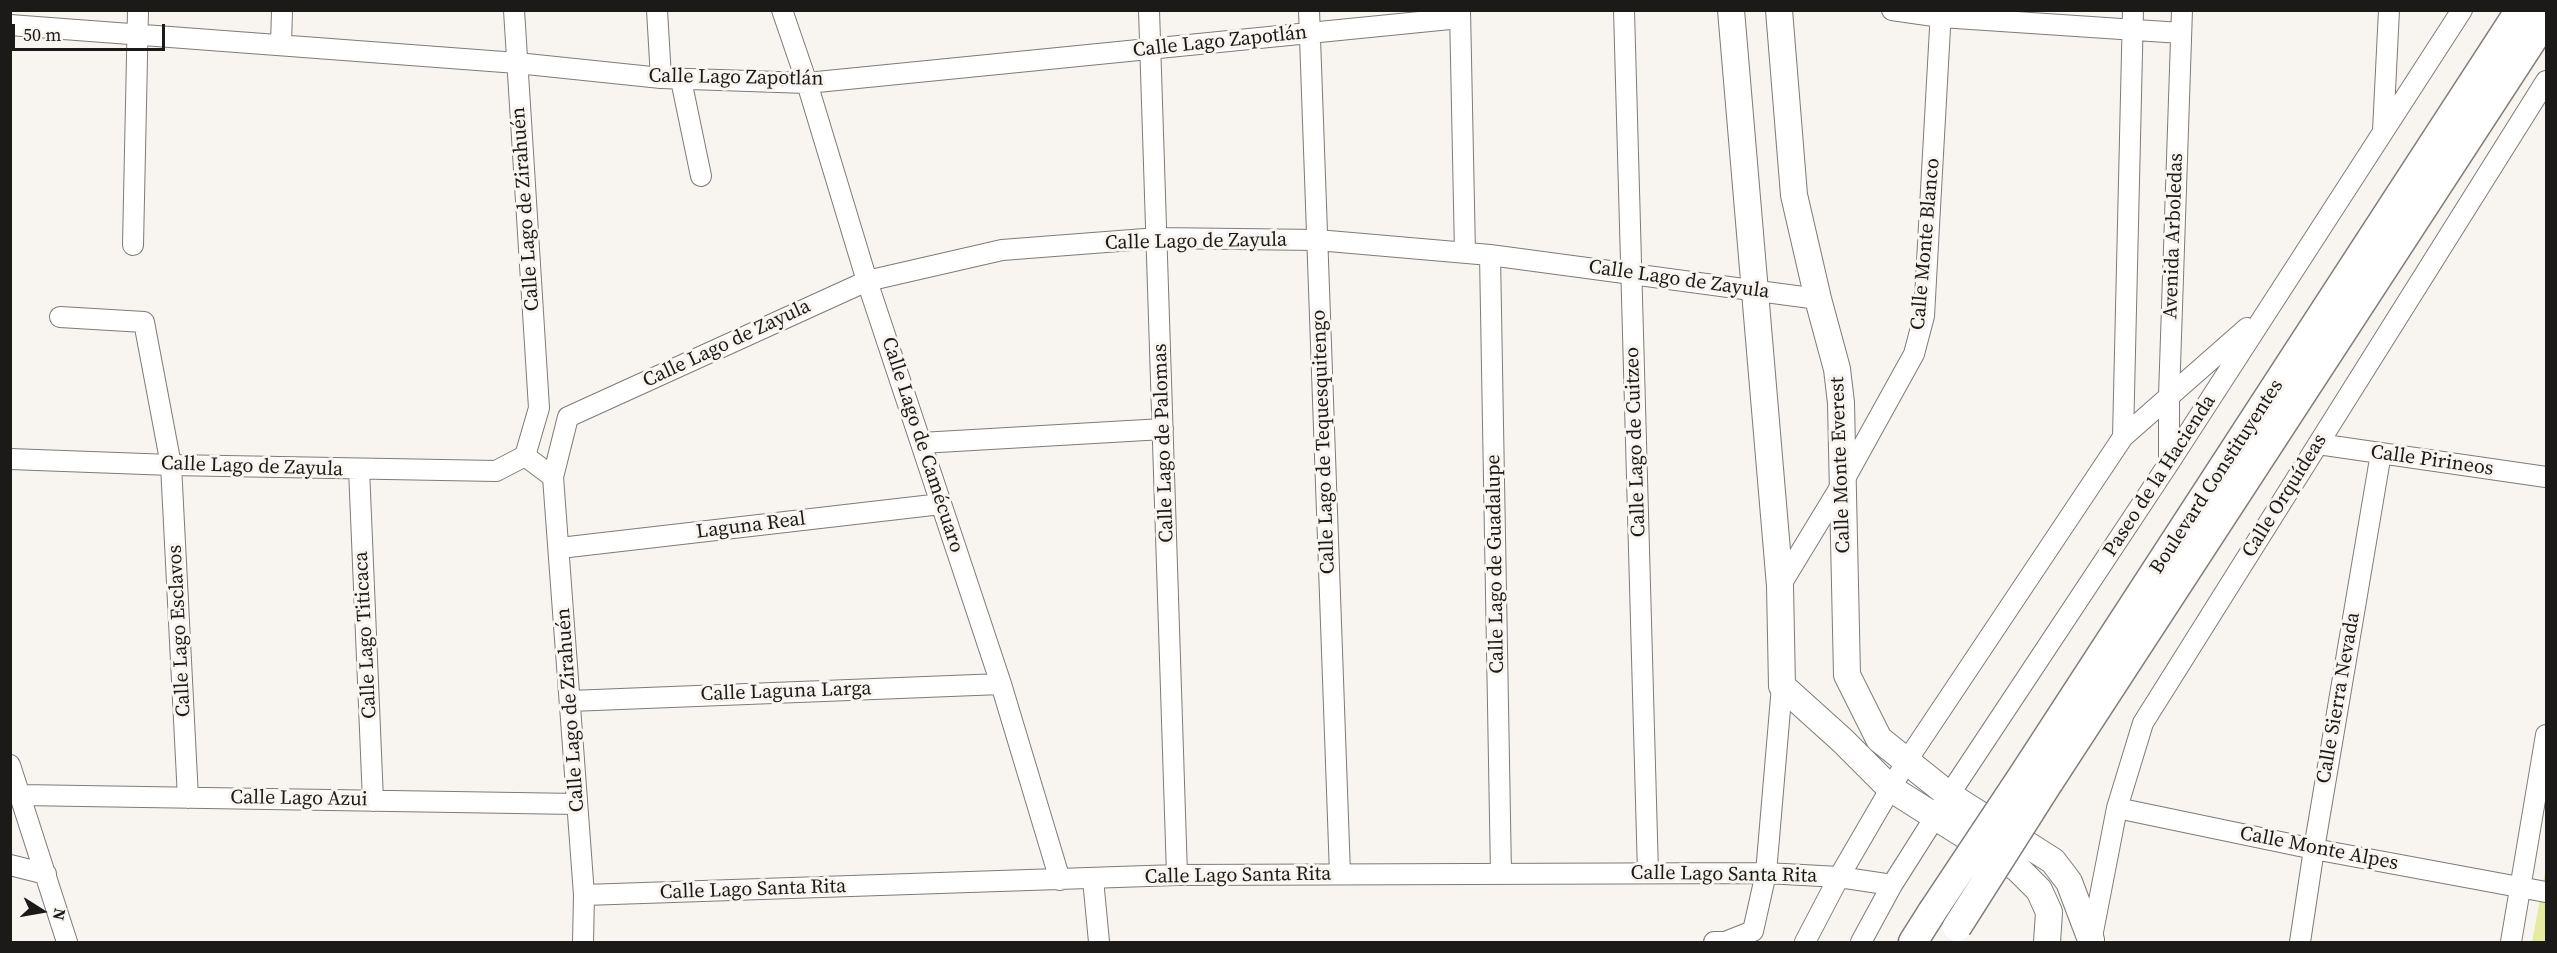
<!DOCTYPE html>
<html>
<head>
<meta charset="utf-8">
<style>
  body { margin:0 }
  #map { position:relative; width:2557px; height:953px; overflow:hidden; background:#f8f4f0; font-family:"Source Serif 4",serif }
  canvas { display:block }
  .frame { position:absolute; inset:0; border:12px solid #1c1a19; pointer-events:none }
  .north { position:absolute; left:12px; top:881px; width:60px; height:60px; -webkit-text-stroke:4px #f8f4f0; paint-order:stroke; rotate:101deg; font-size:16px; font-weight:700; line-height:24px; text-align:center; color:#1c1a19 }
  .north::after { content:''; display:block; margin:auto; width:21px; height:27px; background:#1c1a19; clip-path:polygon(50% 0,100% 100%,50% 72%,0 100%) }
  .scale { position:absolute; left:12px; top:24px; width:153px; height:27px; box-sizing:border-box; border:3px solid #1c1a19; border-top:0; padding-left:8px; font-size:18px; line-height:21px; white-space:nowrap; color:#1c1a19; -webkit-text-stroke:4px #f8f4f0; paint-order:stroke }
</style>
</head>
<body>
<div id="map">
<canvas width="2557" height="953"></canvas>
<div class="frame"></div>
<div class="north">N</div>
<div class="scale">50 m</div>
</div>
<script>
const g = document.querySelector('canvas').getContext('2d');
g.lineJoin = 'round';
function fillPath(path, color) { g.fillStyle = color; g.fill(path, 'evenodd'); }
const shape = rows => new Path2D(rows.map(r => 'M' + r).join(''));
function stroke(path, color, width, dash) { g.strokeStyle = color; g.lineWidth = width; g.lineCap = dash ? 'butt' : 'round'; g.setLineDash(dash || []); g.stroke(path); }
function drawText(font, color, halo, rows, align = 'center') {
  g.font = font + ' "Source Serif 4",serif'; g.lineWidth = 6; g.setLineDash([]); g.textBaseline = 'middle'; g.strokeStyle = halo; g.fillStyle = color; for (const [text, x, y, turn = 0] of rows) {
    g.save(); g.translate(x, y); g.rotate((+turn || 0) * Math.PI / 180); g.textAlign = isNaN(turn) ? turn : align; if (halo) g.strokeText(text, 0, 0); g.fillText(text, 0, 0); g.restore();
  }
}
fillPath(shape([
  [2546,867,2546,942,2532,942]
]), '#e6eba1');
const minor = shape([
  [514,10,539,408,525,456],
  [657,10,661,78],
  [782,10,807,83,867,281,1001,684,1060,880],
  [1149,10,1177,875],
  [1309,10,1340,874],
  [1460,10,1465,253],
  [1624,10,1648,873],
  [1892,10,1941,17,2181,33],
  [10,25,517,63,661,78,807,83,1460,18],
  [281,45,282,10],
  [681,80,701,176],
  [2383,131,2389,10],
  [133,245,138,10],
  [1490,255,1501,874],
  [60,317,144,322,171,465,188,798],
  [568,417,867,281,1002,250,1158,238,1317,240,1490,255,1818,299],
  [568,417,553,477,584,895,583,942],
  [2123,437,2133,10],
  [921,443,1163,429],
  [2318,444,2546,477],
  [525,456,553,477],
  [10,459,171,465,496,471,525,456],
  [2169,463,2169,396,2182,10],
  [359,469,373,801],
  [560,548,941,504],
  [1780,586,1842,484,1914,354,1924,316,1941,10],
  [570,701,1001,684],
  [10,765,67,942],
  [20,795,577,804],
  [2117,808,2314,849,2546,892],
  [10,865,46,874],
  [1093,879,1099,942],
  [584,895,1177,875,1766,873,1839,877,1892,885],
  [1714,942,1725,942,1753,931,1766,873,1782,686],
  [1805,942,1839,877,1906,762,2123,437,2247,328],
  [1861,942,1892,885,1949,795,2169,463,2462,10],
  [2091,942,2117,808,2143,723,2546,81],
  [2300,942,2314,849,2381,453],
  [2511,942,2546,735]
]);
const major = shape([
  [1731,10,1780,586,1782,686,1843,741,1890,788,2018,869,2039,890,2049,912,2047,942],
  [1779,10,1794,195,1818,299,1837,369,1841,403,1847,675,1879,739,1949,795,2053,861,2069,882,2091,940]
]);
const highway = shape([
  [2027,769,2520,10],
  [2049,782,2546,19],
  [1913,942,1932,912]
]);
stroke(minor, '#7e7b78', 22);
stroke(major, '#7e7b78', 28);
stroke(highway, '#7e7b78', 31);
stroke(minor, '#fff', 20);
stroke(major, '#fff', 26);
stroke(highway, '#fff', 28);
const highwayBridge = shape([
  [1932,912,2027,769],
  [1957,927,2049,782]
]);
stroke(highwayBridge, '#7e7b78', 31, []);
stroke(highwayBridge, '#fff', 28);
drawText('20px', '#1c1a19', '#f8f4f0', [
  ["Calle Lago Zapotlán",1220,42,-6],
  ["Calle Lago Zapotlán",736,78,1],
  ["Calle Lago de Zirahuén",526,209,-94],
  ["Avenida Arboledas",2174,236,-88],
  ["Calle Lago de Zayula",1196,242,-1],
  ["Calle Monte Blanco",1926,244,-85],
  ["Calle Lago de Zayula",1679,280,8],
  ["Calle Lago de Zayula",727,344,-25],
  ["Calle Lago de Tequesquitengo",1324,442,-92],
  ["Calle Lago de Cuitzeo",1636,442,-92],
  ["Calle Lago de Palomas",1164,443,-92],
  ["Calle Lago de Camécuaro",922,445,72],
  ["Calle Pirineos",2432,461,8],
  ["Calle Monte Everest",1841,465,-92],
  ["Calle Lago de Zayula",252,467,2],
  ["Paseo de la Hacienda",2160,476,-57],
  ["Boulevard Constituyentes",2217,477,-57],
  ["Calle Orquídeas",2285,496,-58],
  ["Laguna Real",751,526,-7],
  ["Calle Lago de Guadalupe",1496,564,-91],
  ["Calle Lago Esclavos",180,631,-93],
  ["Calle Lago Titicaca",366,635,-93],
  ["Calle Laguna Larga",786,692,-2],
  ["Calle Sierra Nevada",2339,698,-80],
  ["Calle Lago de Zirahuén",571,710,-94],
  ["Calle Lago Azui",299,799,1],
  ["Calle Monte Alpes",2319,849,11],
  ["Calle Lago Santa Rita",1724,875,1],
  ["Calle Lago Santa Rita",1238,876,-1],
  ["Calle Lago Santa Rita",753,890,-2]
]);
</script>
</body>
</html>
